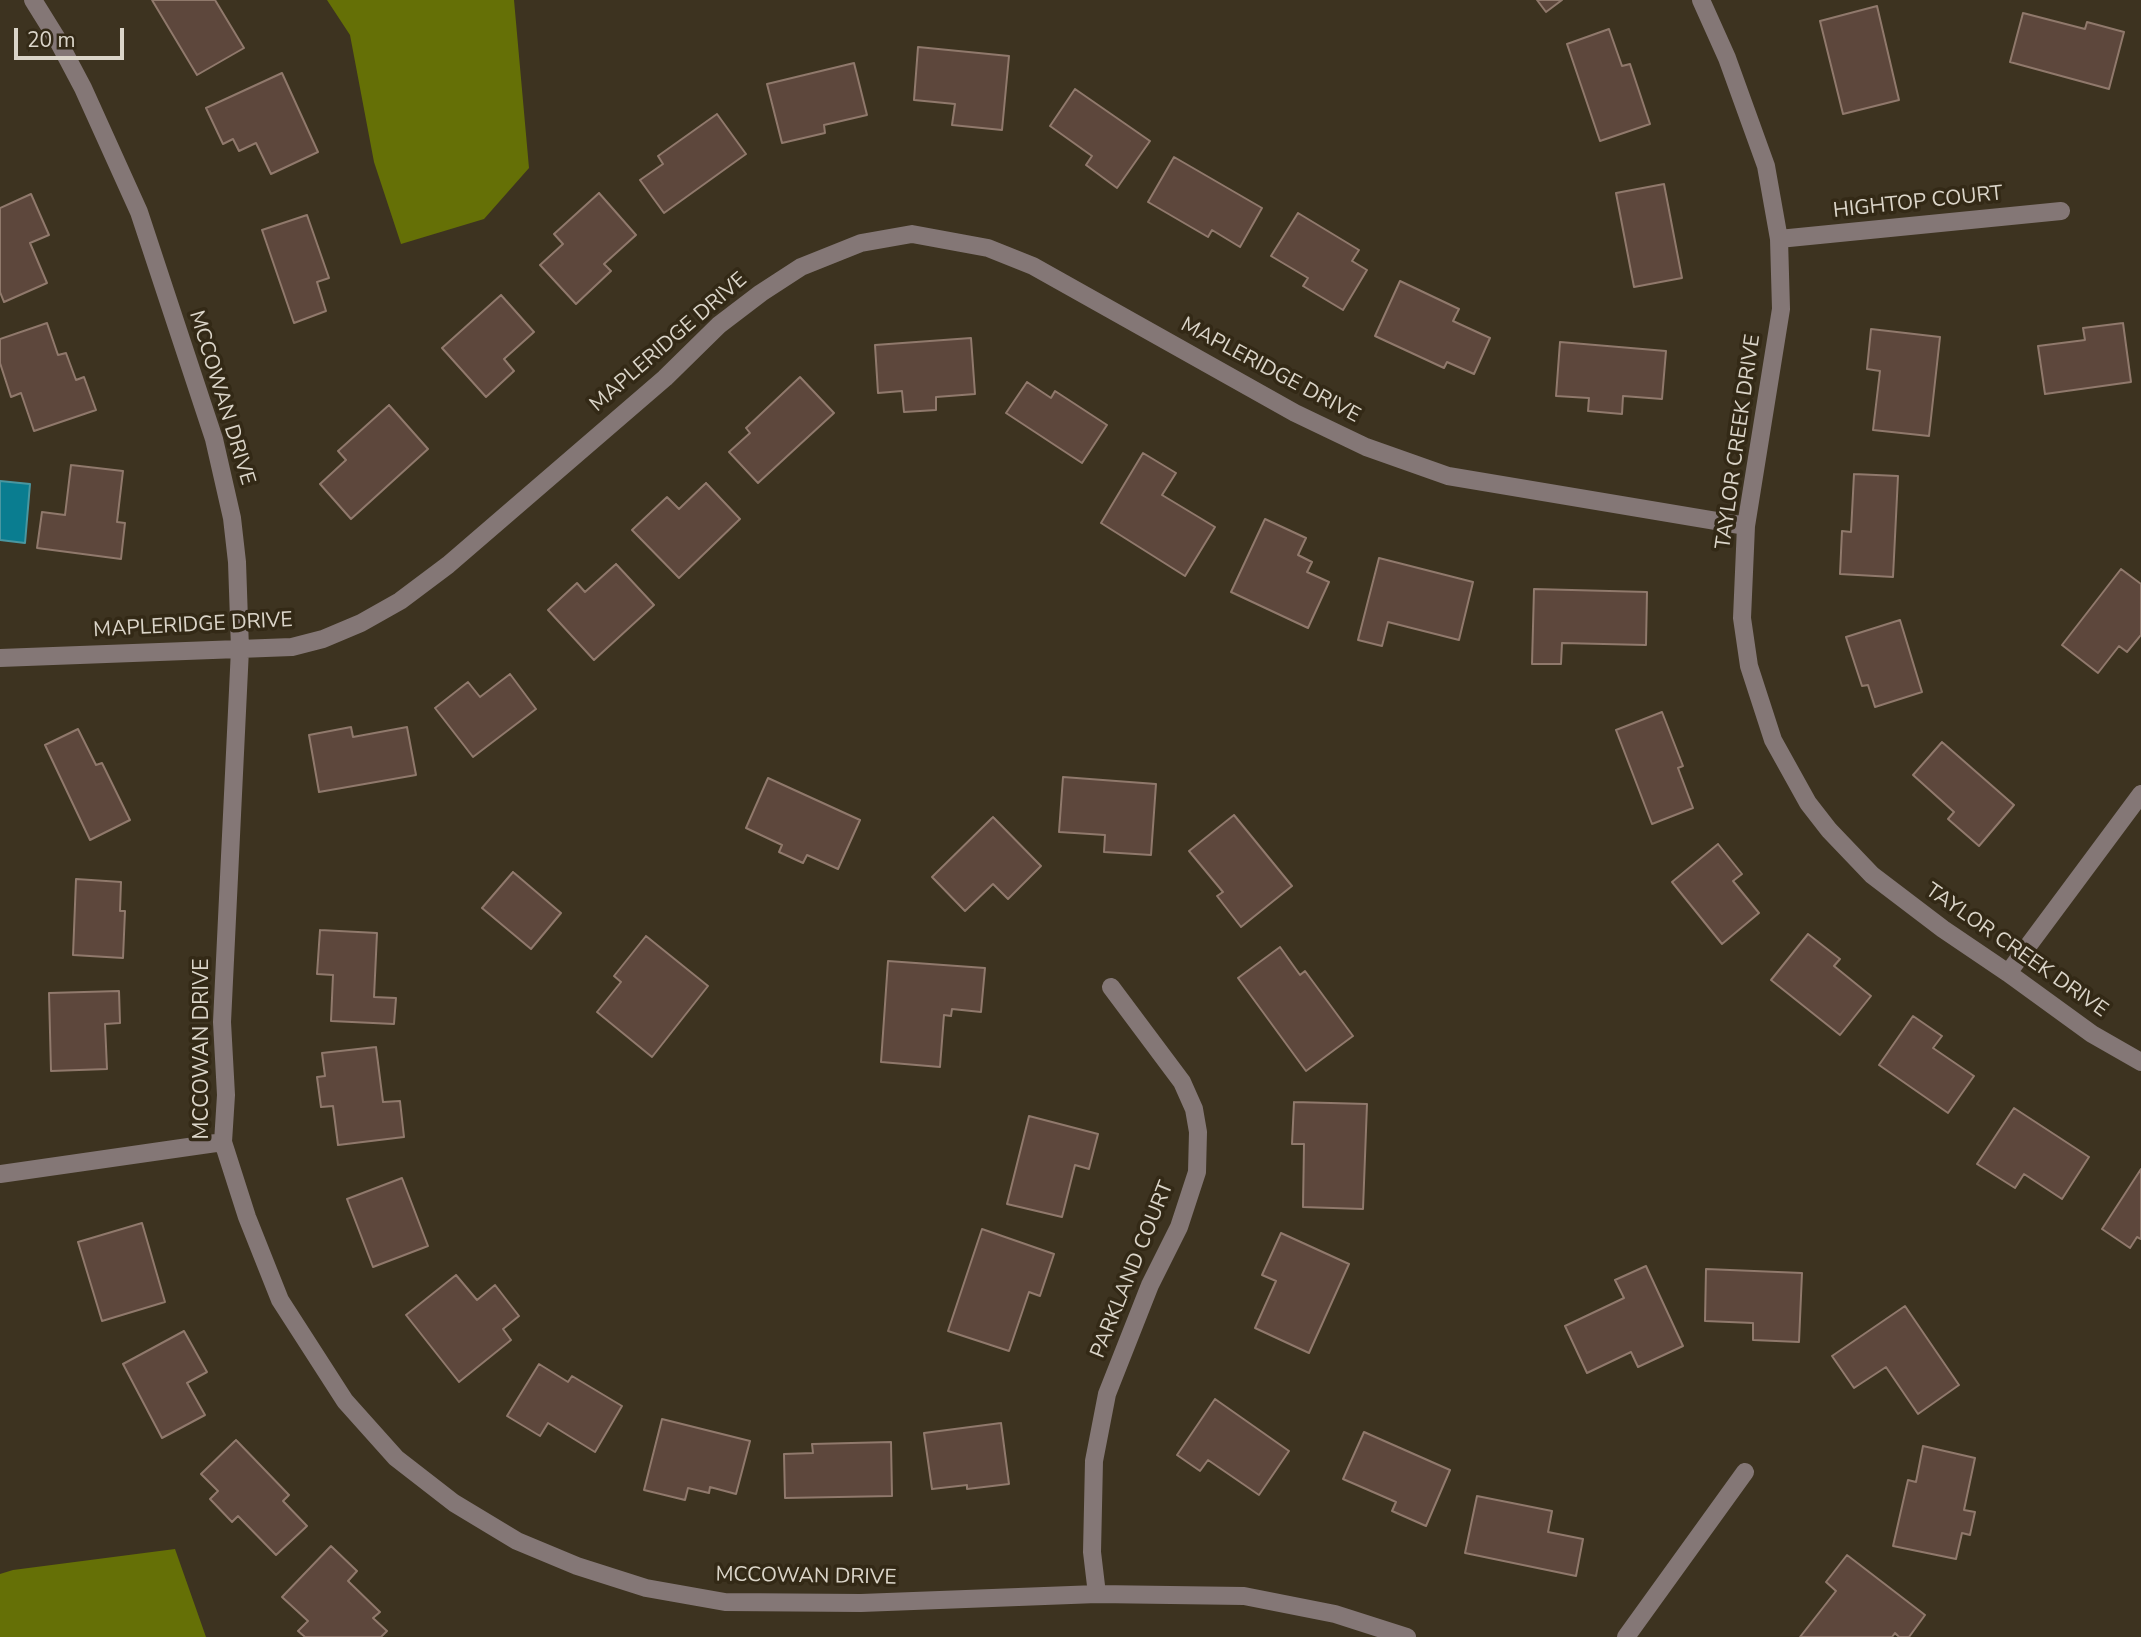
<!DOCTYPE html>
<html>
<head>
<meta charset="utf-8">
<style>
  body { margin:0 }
  #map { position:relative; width:2141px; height:1637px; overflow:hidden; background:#3d3320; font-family:"Nunito Sans",sans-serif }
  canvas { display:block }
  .scale { position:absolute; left:14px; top:28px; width:110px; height:32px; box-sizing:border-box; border:4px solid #dbd5c9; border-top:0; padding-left:9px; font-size:21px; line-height:24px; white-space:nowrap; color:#dbd5c9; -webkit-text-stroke:5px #332916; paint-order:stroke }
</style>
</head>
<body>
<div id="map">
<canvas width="2141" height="1637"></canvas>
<div class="scale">20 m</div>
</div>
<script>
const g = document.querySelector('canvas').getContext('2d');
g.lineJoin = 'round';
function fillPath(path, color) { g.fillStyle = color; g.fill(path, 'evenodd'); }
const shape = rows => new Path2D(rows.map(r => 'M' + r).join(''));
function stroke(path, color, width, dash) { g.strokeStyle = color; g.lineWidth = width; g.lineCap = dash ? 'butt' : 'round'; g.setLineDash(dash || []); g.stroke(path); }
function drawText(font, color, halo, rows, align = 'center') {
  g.font = font + ' "Nunito Sans",sans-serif'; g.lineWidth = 7; g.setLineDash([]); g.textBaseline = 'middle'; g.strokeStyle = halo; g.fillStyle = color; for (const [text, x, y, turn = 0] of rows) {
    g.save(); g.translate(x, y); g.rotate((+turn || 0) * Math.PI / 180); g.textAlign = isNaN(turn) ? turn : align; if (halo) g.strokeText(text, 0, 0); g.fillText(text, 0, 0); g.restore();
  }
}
fillPath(shape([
  [327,0,514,0,529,168,484,219,401,244,374,162,350,35],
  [175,1549,206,1637,0,1637,0,1574,13,1570]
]), '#657006');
const water = shape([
  [0,481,30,484,25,543,0,540,0,481]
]);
fillPath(water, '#0a7d90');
stroke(water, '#4997a1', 2);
const building = shape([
  [152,0,215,0,244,48,197,75,152,0],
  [1537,0,1562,0,1546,12,1537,0],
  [1877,6,1899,100,1843,114,1820,21,1877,6],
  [2023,13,2085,29,2087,22,2124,32,2109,89,2010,62,2023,13],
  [1609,29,1622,66,1630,64,1650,124,1600,141,1567,44,1609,29],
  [918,47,1009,56,1002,130,952,125,955,104,914,100,918,47],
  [854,63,867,115,824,125,825,133,782,143,767,84,854,63],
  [282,73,318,152,271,174,256,143,239,151,233,139,223,144,206,108,282,73],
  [1075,89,1150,141,1117,188,1086,165,1092,156,1050,126,1075,89],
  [717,114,746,154,664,213,640,180,663,164,658,156,717,114],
  [1174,157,1262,208,1240,247,1212,230,1208,237,1148,202,1174,157],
  [1664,184,1682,278,1634,287,1616,193,1664,184],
  [599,193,636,235,604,264,611,271,576,304,540,265,563,244,554,234,599,193],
  [31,194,49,235,30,243,47,283,4,302,0,292,0,208,31,194],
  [1298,213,1359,250,1352,261,1367,270,1343,310,1303,286,1308,278,1271,256,1298,213],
  [307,215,329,278,317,282,326,311,294,323,262,230,307,215],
  [1400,281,1459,309,1453,321,1490,338,1474,374,1447,362,1444,368,1375,336,1400,281],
  [501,295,534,332,504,359,514,371,486,397,442,348,501,295],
  [47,323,58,355,66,353,76,380,84,377,96,410,34,431,21,393,11,397,0,363,0,339,47,323],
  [2123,323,2131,382,2045,394,2038,346,2085,340,2083,328,2123,323],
  [1871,329,1940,337,1929,436,1873,430,1880,371,1867,369,1871,329],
  [971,338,975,394,936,397,936,410,904,412,902,391,878,393,875,345,971,338],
  [1560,342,1666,351,1662,399,1623,396,1622,414,1588,411,1589,398,1556,396,1560,342],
  [800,377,834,413,758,483,729,452,750,433,746,428,800,377],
  [1027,382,1051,398,1055,391,1107,425,1082,463,1006,413,1027,382],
  [389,405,428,449,351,519,320,484,346,460,338,451,389,405],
  [1143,453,1176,473,1162,495,1215,527,1185,576,1101,523,1143,453],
  [71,465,123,471,117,522,125,523,121,559,37,548,42,512,65,515,71,465],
  [1854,474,1898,476,1893,577,1840,574,1842,531,1851,532,1854,474],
  [706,483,740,519,679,578,632,530,667,497,679,509,706,483],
  [1265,519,1306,538,1298,555,1312,562,1307,572,1329,582,1308,628,1231,592,1265,519],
  [1379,558,1473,582,1459,640,1388,622,1382,646,1358,640,1379,558],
  [616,564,654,605,594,660,548,610,577,583,585,592,616,564],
  [2121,569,2141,584,2141,635,2127,652,2119,646,2098,673,2062,645,2121,569],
  [1534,589,1647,592,1646,645,1562,643,1561,664,1532,664,1534,589],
  [1900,620,1922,692,1875,707,1868,685,1862,686,1846,637,1900,620],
  [510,674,536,709,473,757,435,708,468,682,480,697,510,674],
  [1662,712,1683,766,1678,768,1693,808,1652,824,1616,730,1662,712],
  [351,727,353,737,407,727,416,775,319,792,309,735,351,727],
  [78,729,96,765,102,763,130,820,90,840,45,745,78,729],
  [1942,742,2014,805,1979,846,1948,819,1954,812,1913,775,1942,742],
  [1063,777,1156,784,1151,855,1104,852,1105,835,1059,832,1063,777],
  [768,778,860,820,838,869,807,855,803,863,779,852,782,845,746,828,768,778],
  [1234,815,1292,886,1241,927,1217,896,1223,892,1189,851,1234,815],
  [993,817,1041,866,1008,899,993,884,965,911,932,877,993,817],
  [1718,844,1742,874,1733,881,1759,913,1722,944,1672,882,1718,844],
  [513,872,561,913,531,949,482,908,513,872],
  [76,879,121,882,120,911,125,911,123,958,73,955,76,879],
  [320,930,377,933,374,997,396,998,394,1024,331,1021,333,975,317,974,320,930],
  [1808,934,1840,959,1834,966,1871,996,1840,1035,1771,980,1808,934],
  [646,936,708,986,652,1057,597,1012,621,982,614,976,646,936],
  [1280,947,1300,975,1305,971,1353,1036,1306,1071,1238,978,1280,947],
  [888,961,985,968,981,1012,952,1009,951,1016,944,1015,940,1067,881,1062,888,961],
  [119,991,120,1023,105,1024,107,1069,51,1071,49,993,119,991],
  [1913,1016,1942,1036,1933,1048,1974,1076,1948,1113,1879,1065,1913,1016],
  [376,1047,383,1102,400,1101,404,1137,338,1145,333,1106,321,1107,317,1077,325,1076,322,1053,376,1047],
  [1294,1102,1367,1104,1363,1209,1303,1207,1304,1144,1292,1144,1294,1102],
  [2014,1108,2089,1157,2062,1199,2024,1174,2015,1188,1977,1164,2014,1108],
  [1029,1116,1098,1134,1089,1169,1075,1165,1062,1217,1007,1204,1029,1116],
  [2141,1169,2141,1239,2137,1237,2130,1248,2102,1229,2141,1169],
  [402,1178,428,1246,373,1267,347,1199,402,1178],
  [142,1223,165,1302,102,1321,78,1242,142,1223],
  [982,1229,1054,1254,1040,1296,1029,1292,1009,1351,948,1331,982,1229],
  [1281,1233,1349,1264,1309,1353,1255,1328,1276,1281,1262,1275,1281,1233],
  [1646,1266,1683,1346,1638,1367,1631,1352,1587,1373,1565,1326,1624,1298,1615,1280,1646,1266],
  [1706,1269,1802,1273,1799,1342,1753,1340,1753,1323,1705,1321,1706,1269],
  [456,1275,477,1300,495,1285,519,1316,503,1329,511,1340,459,1382,406,1315,456,1275],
  [1905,1306,1959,1385,1918,1414,1886,1367,1854,1388,1832,1356,1905,1306],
  [184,1331,207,1372,187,1383,205,1415,162,1438,123,1364,184,1331],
  [539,1364,568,1382,572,1376,622,1406,595,1452,548,1423,540,1436,507,1416,539,1364],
  [1215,1399,1289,1451,1259,1495,1208,1460,1200,1471,1177,1455,1215,1399],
  [662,1419,750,1441,736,1494,710,1487,709,1493,688,1488,685,1500,644,1490,662,1419],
  [1001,1423,1009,1484,967,1489,967,1485,932,1489,924,1433,1001,1423],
  [1364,1432,1450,1470,1426,1526,1392,1511,1396,1502,1343,1479,1364,1432],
  [236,1440,289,1495,283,1501,307,1526,276,1555,238,1516,232,1522,210,1499,218,1491,201,1474,236,1440],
  [891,1442,892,1496,785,1498,784,1454,813,1453,812,1444,891,1442],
  [1923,1446,1975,1458,1964,1510,1975,1512,1970,1535,1962,1533,1956,1559,1893,1546,1908,1480,1916,1482,1923,1446],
  [1477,1496,1552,1511,1548,1532,1583,1539,1576,1576,1465,1553,1477,1496],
  [331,1546,357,1571,348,1581,380,1612,373,1618,387,1631,381,1637,305,1637,298,1631,308,1621,282,1597,331,1546],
  [1847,1555,1925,1615,1909,1637,1899,1637,1895,1633,1892,1637,1800,1637,1836,1591,1826,1582,1847,1555]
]);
fillPath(building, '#5d473c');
stroke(building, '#90796c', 2);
stroke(shape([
  [33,0,56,37,83,88,139,212,214,439,232,518,237,562,240,649,222,1022,226,1095,223,1142,247,1217,280,1300,345,1401,396,1458,454,1503,517,1541,577,1566,646,1588,725,1602,861,1603,1097,1594,1244,1596,1335,1614,1407,1637],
  [1701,0,1727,58,1766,166,1779,239,1781,309,1746,526,1742,618,1749,666,1773,740,1808,803,1829,830,1872,875,1943,929,2008,973,2092,1034,2141,1062],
  [1779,239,2061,211],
  [0,658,292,647,323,639,361,623,400,601,448,565,665,378,719,325,761,293,801,267,861,243,912,234,988,248,1033,266,1295,413,1366,447,1448,476,1746,526],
  [2008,973,2141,794],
  [0,1174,223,1142],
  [1097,1594,1092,1552,1094,1461,1107,1394,1150,1285,1179,1227,1197,1172,1198,1132,1194,1109,1182,1082,1111,987],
  [1626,1637,1745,1472]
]), '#847776', 18);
drawText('21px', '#dbd5c9', '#332916', [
  ["HIGHTOP COURT",1918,203,-6],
  ["MAPLERIDGE DRIVE",669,343,-41],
  ["MAPLERIDGE DRIVE",1270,371,28],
  ["MCCOWAN DRIVE",221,398,73],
  ["TAYLOR CREEK DRIVE",1739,442,-82],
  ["MAPLERIDGE DRIVE",193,626,-3],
  ["TAYLOR CREEK DRIVE",2016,951,35],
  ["MCCOWAN DRIVE",203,1049,-90],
  ["PARKLAND COURT",1133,1270,-68],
  ["MCCOWAN DRIVE",806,1577,1]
]);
</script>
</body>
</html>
